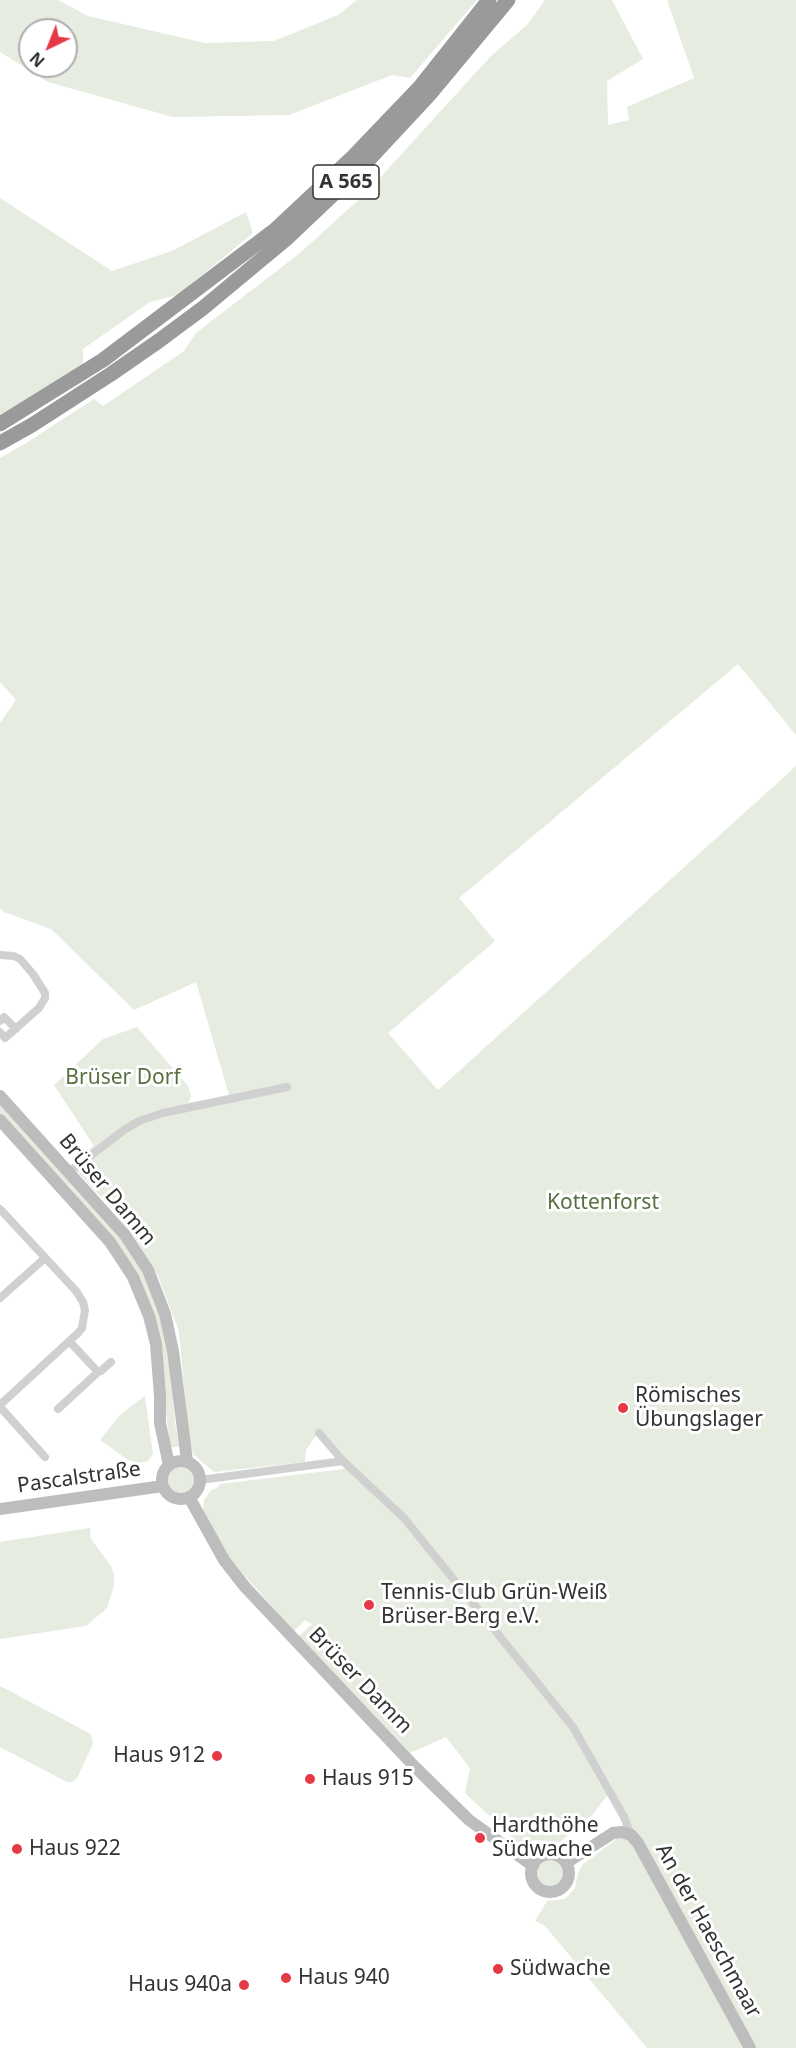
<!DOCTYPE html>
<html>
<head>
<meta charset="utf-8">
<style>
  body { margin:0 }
  #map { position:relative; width:796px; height:2048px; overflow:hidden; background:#fff; font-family:"Noto Sans",sans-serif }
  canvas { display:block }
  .north { position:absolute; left:18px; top:18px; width:60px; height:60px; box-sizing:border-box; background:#fff; border:2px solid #adadad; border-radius:50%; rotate:223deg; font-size:16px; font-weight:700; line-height:24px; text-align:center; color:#333 }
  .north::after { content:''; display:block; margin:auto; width:21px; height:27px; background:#e63946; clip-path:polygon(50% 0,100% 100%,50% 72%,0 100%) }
</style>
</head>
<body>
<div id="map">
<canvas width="796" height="2048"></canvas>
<div class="north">N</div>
</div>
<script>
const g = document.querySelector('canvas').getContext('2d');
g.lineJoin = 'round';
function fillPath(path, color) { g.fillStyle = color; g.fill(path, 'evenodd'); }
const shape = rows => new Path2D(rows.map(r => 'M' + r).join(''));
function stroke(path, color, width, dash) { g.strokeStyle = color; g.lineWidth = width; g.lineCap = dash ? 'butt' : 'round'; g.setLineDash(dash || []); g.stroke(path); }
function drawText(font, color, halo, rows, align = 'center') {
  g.font = font + ' "Noto Sans",sans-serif'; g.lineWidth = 6; g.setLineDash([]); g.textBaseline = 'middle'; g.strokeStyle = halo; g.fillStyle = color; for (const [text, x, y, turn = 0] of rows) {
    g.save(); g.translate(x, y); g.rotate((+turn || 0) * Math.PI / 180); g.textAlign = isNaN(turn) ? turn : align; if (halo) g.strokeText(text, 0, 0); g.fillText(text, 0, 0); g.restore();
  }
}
fillPath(shape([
  [0,0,58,0,88,16,205,43,274,41,338,15,357,0,477,0,410,78,392,75,289,115,173,117,48,82,0,52],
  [30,30,66,30,66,66,30,66],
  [545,0,612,0,643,59,607,81,608,125,629,120,627,107,694,78,667,0,796,0,796,735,738,664,459,898,495,941,388,1033,438,1090,796,766,796,2048,647,2048,545,1926,535,1921,547,1901,565,1899,575,1888,578,1873,583,1864,630,1829,610,1792,592,1815,560,1842,535,1840,519,1844,465,1793,470,1768,446,1737,410,1753,299,1636,312,1624,305,1620,294,1631,228,1557,203,1511,204,1500,211,1490,217,1488,220,1484,344,1469,350,1463,317,1434,306,1450,305,1462,214,1472,193,1454,192,1448,189,1445,179,1331,158,1276,127,1225,71,1165,94,1146,54,1085,103,1039,137,1027,188,1086,191,1096,188,1103,229,1095,196,982,134,1010,51,929,4,912,0,908,0,723,16,700,0,682,0,458,26,443,94,399,103,406,184,351,196,333,300,253,367,192,490,57,528,24],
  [0,198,112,271,172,251,246,212,253,233,178,295,150,302,83,349,83,367,0,419],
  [0,1102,134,1254,155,1295,170,1359,175,1423,179,1446,170,1448,158,1334,102,1226,0,1114],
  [145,1396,153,1454,148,1461,138,1463,128,1460,100,1440,121,1414],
  '168 1480a14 14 0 1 1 28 0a14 14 0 1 1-28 0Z',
  [90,1528,91,1539,111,1566,114,1575,114,1586,107,1608,86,1626,0,1639,0,1542],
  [0,1686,91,1734,93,1744,77,1778,73,1782,67,1782,0,1747],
  '537 1873a14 14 0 1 1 28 0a14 14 0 1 1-28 0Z'
]), '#e6ecdf');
stroke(shape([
  [0,955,14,956,20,959,33,974,45,993,45,998,39,1008,5,1038,0,1032],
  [0,1021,4,1017,16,1029],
  [69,1172,124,1130,139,1121,163,1113,287,1087],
  [0,1209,76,1291,83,1302,85,1310,82,1328,78,1333,0,1405],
  [0,1298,45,1258],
  [70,1342,98,1372,101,1371,111,1362],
  [0,1407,45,1457],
  [58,1409,98,1372],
  [319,1433,343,1461,404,1518,573,1727,624,1817,631,1835],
  [200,1480,343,1461]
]), '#d0d0d0', 8);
stroke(shape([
  [0,1096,125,1235,148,1270,165,1314,173,1351,187,1461],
  [0,1120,110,1242,133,1277,149,1316,156,1344,160,1396,160,1423,169,1465],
  '162 1480a19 19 0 1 1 38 0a19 19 0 1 1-38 0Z',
  [189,1497,224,1560,245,1587,413,1765,469,1820,533,1866],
  [0,1509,163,1486],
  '531 1873a19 19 0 1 1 38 0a19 19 0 1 1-38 0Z',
  [566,1863,613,1833,622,1832,631,1835,638,1843,750,2048]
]), '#bdbdbd', 12);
stroke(shape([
  [0,424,103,360,275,230,353,157,420,87,489,0],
  [0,443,32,425,111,374,160,340,203,308,286,239,362,167,429,95,508,0]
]), '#9a9a9a', 15);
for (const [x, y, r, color] of [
  [623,1408,6,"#e63946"],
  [369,1605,6,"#e63946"],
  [217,1756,6,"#e63946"],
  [310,1779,6,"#e63946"],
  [480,1838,6,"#e63946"],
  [17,1849,6,"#e63946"],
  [498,1969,6,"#e63946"],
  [286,1978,6,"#e63946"],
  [244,1985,6,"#e63946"]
]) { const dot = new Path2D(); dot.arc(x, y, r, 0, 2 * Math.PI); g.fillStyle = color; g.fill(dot); stroke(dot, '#fff', 2); }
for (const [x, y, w] of [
  [346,182,66]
]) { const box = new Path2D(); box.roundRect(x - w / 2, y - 17, w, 34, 4.5); g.fillStyle = '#fff'; g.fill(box); stroke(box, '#333', 1.5); }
drawText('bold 20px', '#333', null, [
  ["A 565",346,182]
]);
drawText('21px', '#56703f', '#fff', [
  ["Brüser Dorf",123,1078],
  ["Kottenforst",603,1203]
]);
drawText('21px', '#333', '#fff', [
  ["Brüser Damm",107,1190,50],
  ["Pascalstraße",79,1478,-8],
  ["Brüser Damm",360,1681,46],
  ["An der Haeschmaar",708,1931,61]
]);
drawText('21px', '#333', '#fff', [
  ["Römisches",635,1396],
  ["Übungslager",635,1420],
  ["Tennis-Club Grün-Weiß",381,1593],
  ["Brüser-Berg e.V.",381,1617],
  ["Haus 912",205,1756,"right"],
  ["Haus 915",322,1779],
  ["Hardthöhe",492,1826],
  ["Südwache",492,1850],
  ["Haus 922",29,1849],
  ["Südwache",510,1969],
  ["Haus 940",298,1978],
  ["Haus 940a",232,1985,"right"]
], 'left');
</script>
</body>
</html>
